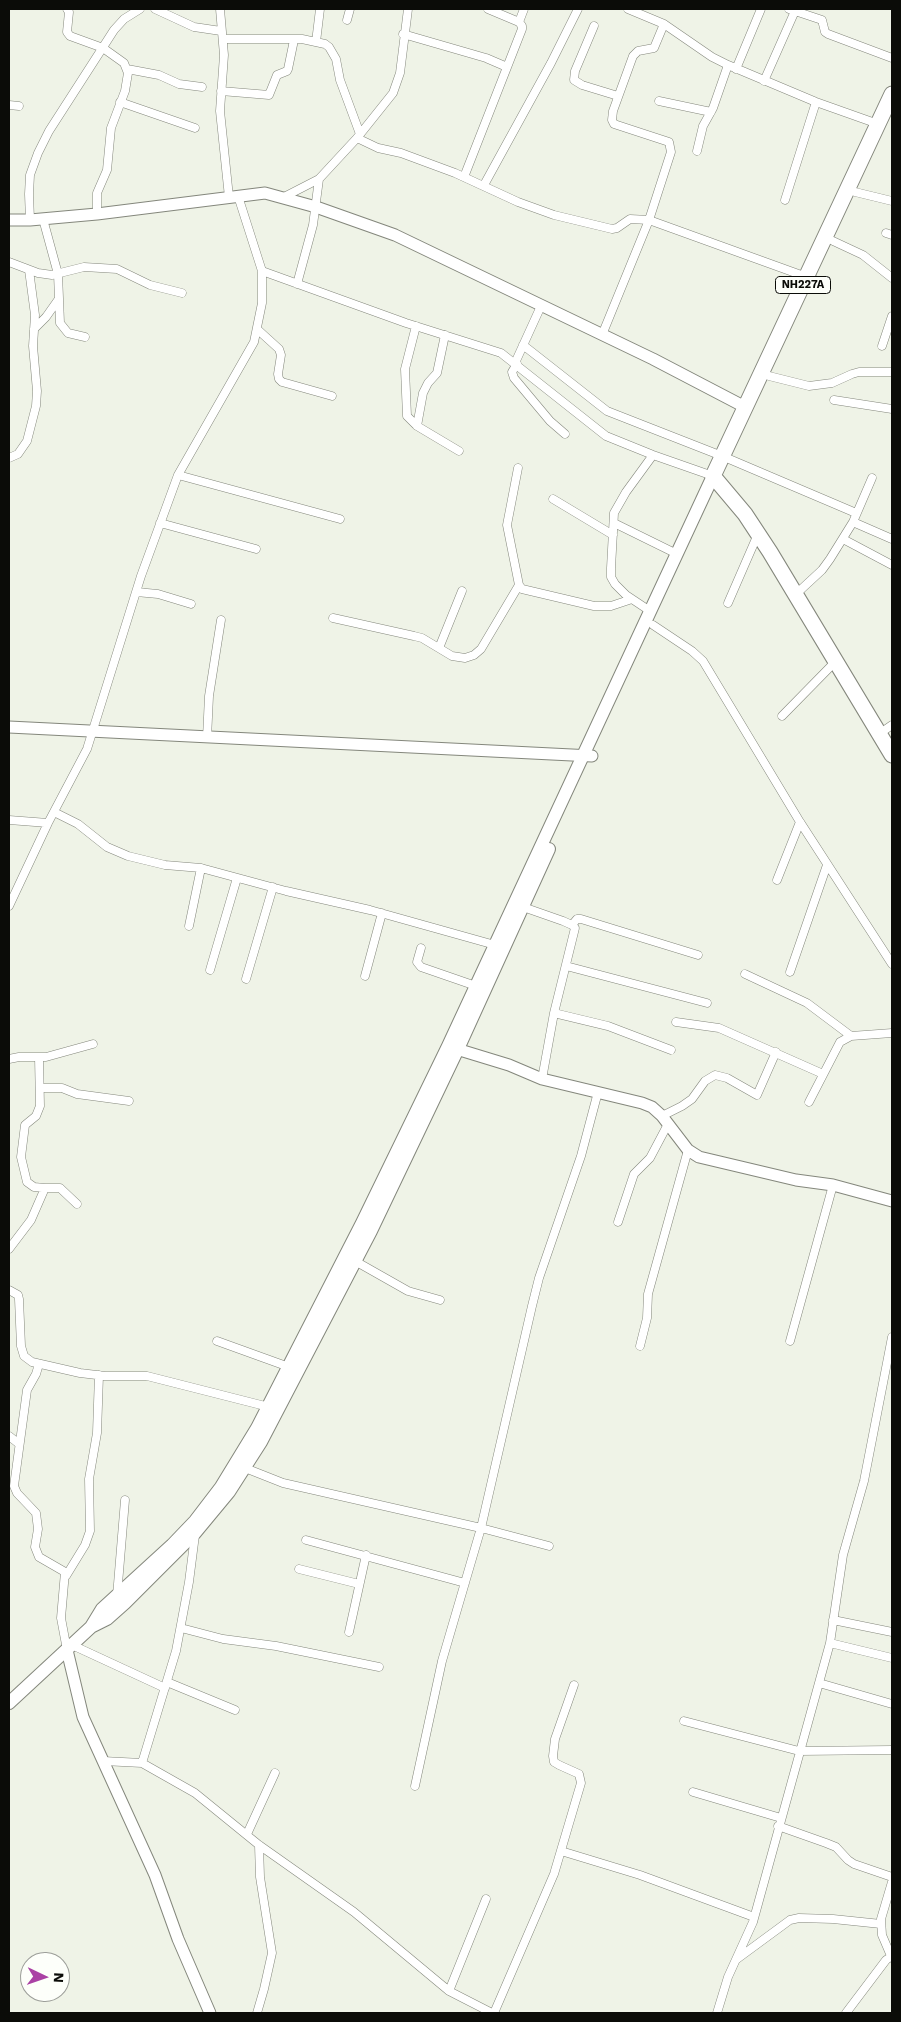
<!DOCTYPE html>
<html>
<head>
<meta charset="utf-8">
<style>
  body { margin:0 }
  #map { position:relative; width:901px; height:2022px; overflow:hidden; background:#eff3e7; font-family:"Work Sans",sans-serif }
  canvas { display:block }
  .frame { position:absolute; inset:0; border:10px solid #0b0c08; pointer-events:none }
  .north { position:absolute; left:20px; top:1952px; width:50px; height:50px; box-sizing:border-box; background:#fdfffa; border:1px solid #9c9e99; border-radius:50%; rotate:93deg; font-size:14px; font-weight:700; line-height:20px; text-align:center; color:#0b0c08 }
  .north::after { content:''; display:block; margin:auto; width:18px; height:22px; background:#aa41a4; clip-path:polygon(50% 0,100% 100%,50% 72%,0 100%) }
</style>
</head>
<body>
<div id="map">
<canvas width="901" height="2022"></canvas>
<div class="frame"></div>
<div class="north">N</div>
</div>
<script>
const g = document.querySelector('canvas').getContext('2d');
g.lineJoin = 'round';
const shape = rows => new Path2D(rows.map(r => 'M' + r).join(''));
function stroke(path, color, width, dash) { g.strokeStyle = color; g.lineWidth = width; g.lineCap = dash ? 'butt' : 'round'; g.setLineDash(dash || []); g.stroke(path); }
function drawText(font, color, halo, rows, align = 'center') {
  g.font = font + ' "Work Sans",sans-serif'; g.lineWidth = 5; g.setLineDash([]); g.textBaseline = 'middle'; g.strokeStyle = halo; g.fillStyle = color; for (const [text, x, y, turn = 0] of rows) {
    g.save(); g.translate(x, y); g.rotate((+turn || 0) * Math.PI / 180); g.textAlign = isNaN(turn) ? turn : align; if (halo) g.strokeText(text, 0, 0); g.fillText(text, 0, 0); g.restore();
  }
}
const street = shape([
  [67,9,69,12,67,32,70,36,103,48,124,63,128,73,125,91,111,128,107,170,97,193,97,214],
  [155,9,194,27,221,31],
  [220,9,224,55,220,111,229,197],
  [628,9,664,24,712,57,728,65,816,102,878,124],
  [789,9,822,20,825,32,828,34,892,58],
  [347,20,350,9],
  [519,22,524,9],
  [594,26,575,71,574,80,582,85,618,96],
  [403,34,486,58,507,67],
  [223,39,302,39,325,44,329,47,336,59,340,80,360,134],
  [316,42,320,9],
  [127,69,159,75,179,84,202,87],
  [736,69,761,9],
  [764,81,795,11],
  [221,91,269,95,277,75,287,71,288,69,294,40],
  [659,101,711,112],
  [120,102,195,128],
  [9,105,19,106],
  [357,138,378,148,401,153,455,173,518,202,554,215,612,229,617,228,630,219,649,220,815,280],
  [697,151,703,126,713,108,728,65],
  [464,177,522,29,522,26,519,22,488,9],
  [319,179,357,138,393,93,400,73,408,9],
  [484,185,551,63,578,9],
  [855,192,892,201],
  [282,198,319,179,313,225,297,284],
  [785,200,816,102],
  [43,219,58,274,60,323,68,333,85,337],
  [30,220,29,194,30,175,38,153,49,131,114,30,124,19,140,9],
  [886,233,892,235],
  [833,241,863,255,892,278],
  [9,262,38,273,52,275,84,267,117,269,150,285,182,293],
  [262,271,406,323,501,353,606,436,653,455,713,476],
  [416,326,405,369,407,416,417,426,459,451],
  [34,329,46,317,58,300],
  [257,329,279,349,281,355,278,374,279,379,282,382,332,396],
  [602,335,649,220,671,152,669,142,614,124,612,120,613,111,633,56,638,51,654,48,664,24],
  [523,345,607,411,722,456,856,513],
  [882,346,892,316],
  [515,363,541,306],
  [517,364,512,372,514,378,550,421,565,434],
  [769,376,809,386,832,383,852,374,859,372,892,372],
  [834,400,892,409],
  [417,426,423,393,428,383,437,373,445,335],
  [9,458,18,454,27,441,36,406,37,391,33,346,35,315,29,270],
  [518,468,507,525,519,585,522,589,594,606,611,606,632,599],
  [178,475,340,519],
  [553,499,613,535],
  [853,522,892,539],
  [160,523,256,549],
  [614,523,677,554],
  [843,539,892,565],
  [136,592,158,594,191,604],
  [795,595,822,570,830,559,853,522,872,478],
  [728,603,758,534],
  [650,611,626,595,615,584,611,577,611,568,614,513,626,492,653,455],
  [333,618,414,636,422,638,452,656,465,658,474,655,481,649,519,585],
  [653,625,692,651,703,661,800,822,892,964],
  [439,648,462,591],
  [782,716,835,662],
  [879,734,892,725],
  [207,738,209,696,221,620],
  [54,812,78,824,107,847,128,856,165,865,201,868,286,891,370,910,495,945],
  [9,820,48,823],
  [777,880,800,822],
  [9,906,48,823,87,749,141,576,178,475,254,342,262,303,262,271,238,196],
  [523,907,563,921,572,925,575,928,554,1013,542,1079],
  [572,925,577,919,581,919,698,955],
  [189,926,201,868],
  [421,948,417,962,421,967,476,986],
  [566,966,707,1003],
  [210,970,237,878],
  [790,972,827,865],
  [745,974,807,1003,851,1036],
  [365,976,382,913],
  [246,979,273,887],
  [554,1013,608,1026,671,1050],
  [676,1022,719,1028,823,1074],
  [39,1057,40,1106,36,1116,25,1125,21,1157,27,1182,34,1187,45,1188],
  [9,1059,19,1057,46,1057,93,1044],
  [40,1088,62,1088,77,1094,129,1101],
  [809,1102,840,1042,851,1036,892,1033],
  [662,1116,682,1106,692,1099,705,1081,715,1075,727,1078,757,1095,776,1052],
  [618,1222,634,1174,650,1158,668,1124],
  [9,1249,31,1220,45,1188,60,1188,77,1204],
  [355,1261,408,1291,440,1300],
  [9,1290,18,1295,19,1299,21,1346,24,1356,32,1362,80,1373,105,1376,147,1376,269,1407],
  [217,1341,289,1367],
  [790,1341,833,1185],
  [640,1346,647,1318,648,1294,688,1150],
  [39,1364,36,1374,27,1390,14,1486,17,1493,36,1513,38,1529,35,1547,39,1557,65,1572,61,1618,67,1650],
  [9,1436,18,1443],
  [245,1468,283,1483,481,1528,549,1546],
  [306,1540,465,1583],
  [299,1569,359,1584],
  [66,1576,85,1545,90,1531,89,1479,97,1433,99,1375],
  [117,1596,125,1500],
  [833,1620,892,1632],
  [181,1628,223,1639,276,1646,379,1667],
  [349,1632,366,1555],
  [830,1643,892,1658],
  [72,1645,165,1688],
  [167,1682,235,1710],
  [819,1683,892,1704],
  [684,1721,799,1751,892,1750],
  [103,1761,142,1763,195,1793,259,1845,354,1912,449,1991,492,2013],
  [142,1763,176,1651,189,1582,195,1535],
  [415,1786,442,1661,481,1528,532,1306,539,1278,581,1156,598,1092],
  [693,1792,781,1818],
  [778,1826,826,1843,836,1847,848,1860,854,1864,892,1877],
  [247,1834,275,1773],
  [561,1851,640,1875,754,1917],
  [891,1956,882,1935,881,1919,892,1882],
  [737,1959,790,1920,799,1918,833,1919,881,1924],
  [449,1991,486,1899],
  [257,2013,264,1989,272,1953,260,1877,259,1845],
  [494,2013,554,1874,581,1783,579,1774,559,1765,554,1762,553,1756,555,1739,574,1685],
  [717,2013,728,1977,753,1922,830,1643,843,1555,864,1481,892,1337],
  [846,2013,886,1960,892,1956]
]);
const secondary = shape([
  [9,220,30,220,97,214,265,193,316,207,395,235,653,359,745,407],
  [9,727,592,756],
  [450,1047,509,1065,542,1079,642,1103,652,1107,662,1116,688,1150,699,1157,796,1180,833,1185,892,1201],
  [67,1650,83,1717,155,1875,178,1939,210,2013]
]);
const primary = shape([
  [91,1627,107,1619,125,1603,195,1533,229,1492,261,1442,371,1231,458,1049,549,849],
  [9,1703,91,1627,102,1609,172,1545,195,1521,221,1487,257,1428,362,1223,448,1046,713,476]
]);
const highway = shape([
  [892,94,713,476,745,514,770,552,892,755]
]);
stroke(street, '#84877c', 9);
stroke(secondary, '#84877c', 13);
stroke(primary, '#84877c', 14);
stroke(highway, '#84877c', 17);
stroke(street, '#fff', 8);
stroke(secondary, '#fff', 11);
stroke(primary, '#fff', 12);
stroke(highway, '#fff', 15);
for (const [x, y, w] of [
  [803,285,55]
]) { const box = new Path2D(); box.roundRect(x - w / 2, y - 8.5, w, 17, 4); g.fillStyle = '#fdfffa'; g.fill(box); stroke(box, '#0b0c08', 1); }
drawText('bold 11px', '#0b0c08', null, [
  ["NH227A",803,285]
]);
</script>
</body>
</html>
